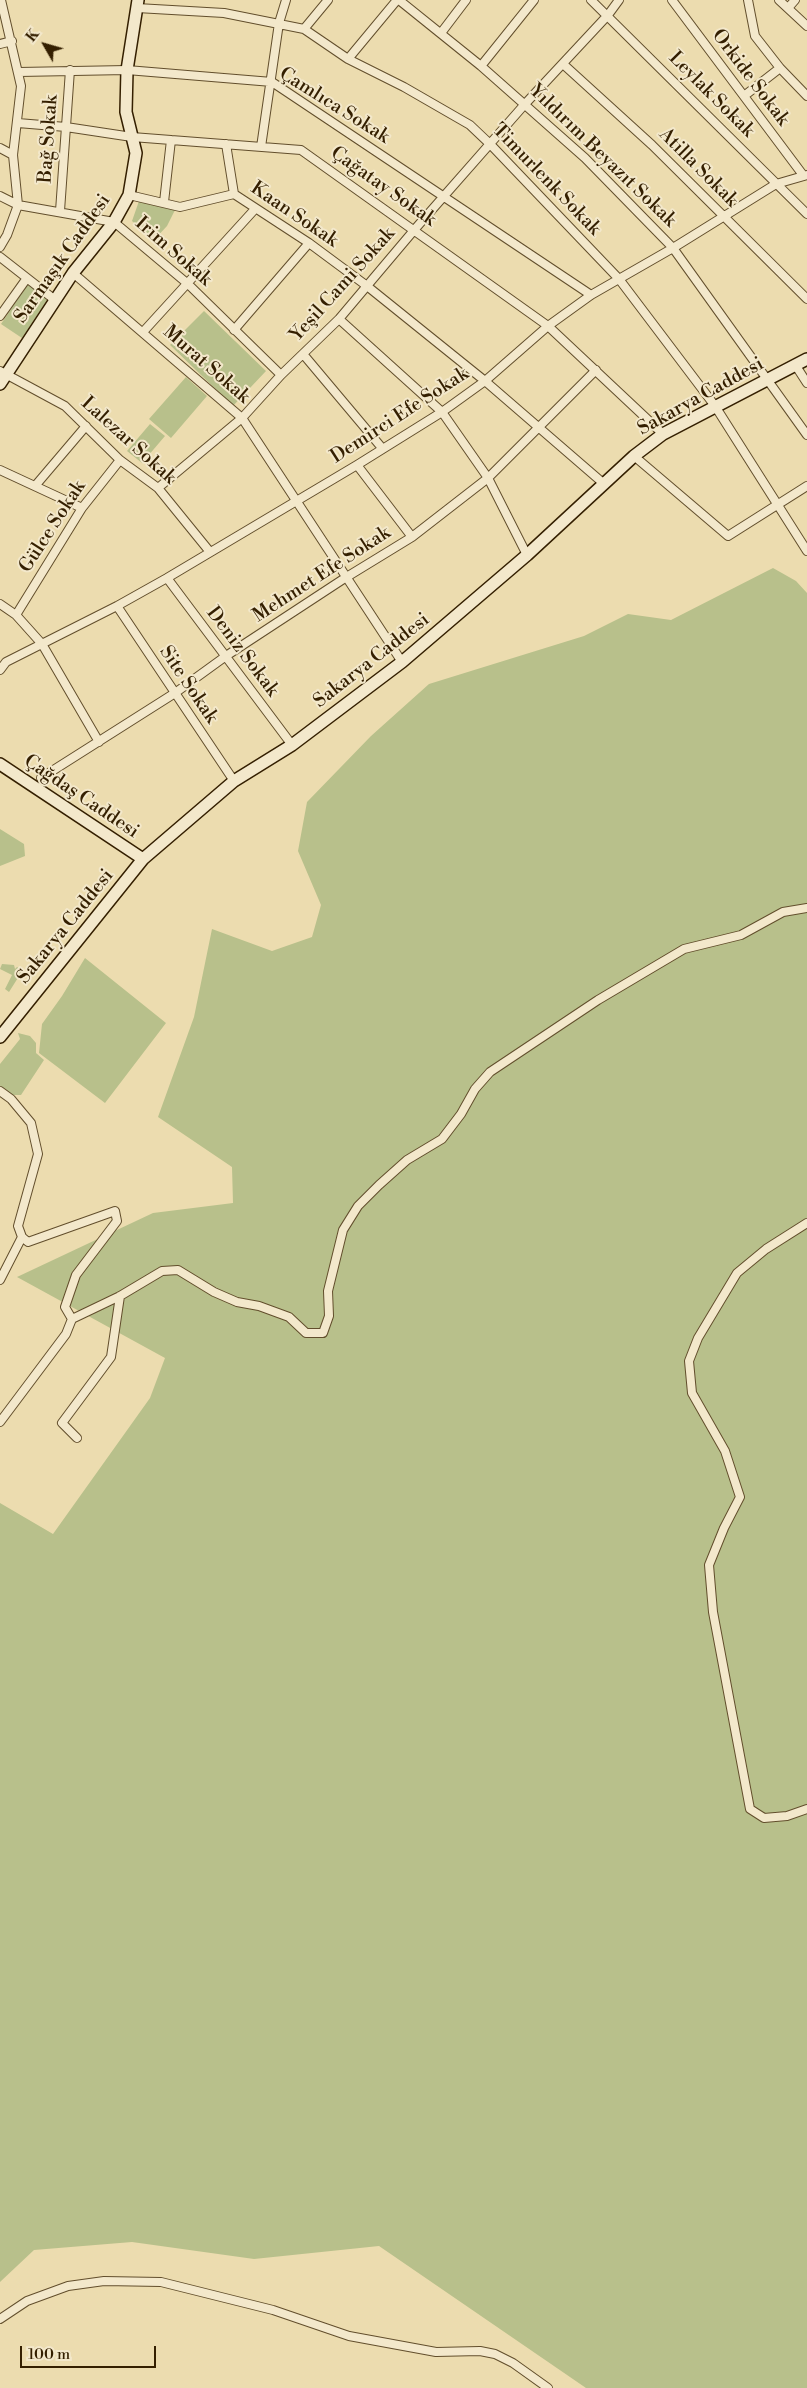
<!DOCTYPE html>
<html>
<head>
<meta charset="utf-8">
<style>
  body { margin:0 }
  #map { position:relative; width:807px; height:2388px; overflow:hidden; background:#ecdcaf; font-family:"Libre Bodoni",serif }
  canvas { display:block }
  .north { position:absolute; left:20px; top:20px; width:50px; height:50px; -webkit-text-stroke:4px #f3e8cb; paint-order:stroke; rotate:308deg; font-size:14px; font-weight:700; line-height:20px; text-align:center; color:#341f00 }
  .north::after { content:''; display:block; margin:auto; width:18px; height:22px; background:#341f00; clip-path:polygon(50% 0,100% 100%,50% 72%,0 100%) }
  .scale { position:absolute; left:20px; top:2346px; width:136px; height:22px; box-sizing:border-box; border:2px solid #341f00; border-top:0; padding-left:6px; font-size:15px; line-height:18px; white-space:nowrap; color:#341f00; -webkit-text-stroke:4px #f3e8cb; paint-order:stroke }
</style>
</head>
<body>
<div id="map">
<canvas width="807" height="2388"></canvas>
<div class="north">K</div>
<div class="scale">100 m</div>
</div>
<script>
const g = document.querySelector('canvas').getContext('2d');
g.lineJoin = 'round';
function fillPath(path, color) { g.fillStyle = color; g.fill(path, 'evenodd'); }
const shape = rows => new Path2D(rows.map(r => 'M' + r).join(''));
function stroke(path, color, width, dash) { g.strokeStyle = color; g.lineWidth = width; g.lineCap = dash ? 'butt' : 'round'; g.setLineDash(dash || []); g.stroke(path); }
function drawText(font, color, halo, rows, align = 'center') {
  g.font = font + ' "Libre Bodoni",serif'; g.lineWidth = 4; g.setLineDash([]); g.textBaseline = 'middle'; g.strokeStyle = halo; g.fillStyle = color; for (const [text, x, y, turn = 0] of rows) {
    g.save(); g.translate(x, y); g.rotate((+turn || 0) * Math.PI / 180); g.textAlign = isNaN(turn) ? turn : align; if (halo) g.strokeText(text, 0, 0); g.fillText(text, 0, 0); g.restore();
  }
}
fillPath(shape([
  [139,201,175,210,167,226,154,240,132,221],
  [28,284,47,300,22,338,1,324],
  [204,311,266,371,233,406,170,345],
  [186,377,207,396,171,438,149,419],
  [150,424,165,436,142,463,127,451],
  [773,568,796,581,807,593,807,2388,586,2388,379,2246,254,2259,132,2242,34,2250,0,2282,0,1503,53,1534,150,1398,165,1358,17,1277,153,1213,233,1203,232,1167,158,1117,194,1017,212,929,272,951,312,937,321,905,298,851,307,802,371,736,429,684,584,636,628,614,671,620],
  [0,829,24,844,25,856,0,866],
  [85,958,166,1023,105,1103,39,1053,42,1024,62,996],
  [2,964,14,965,15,969,17,967,21,969,21,973,9,992,5,989,12,975,0,969],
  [18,1033,30,1036,36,1043,36,1053,44,1060,21,1095,12,1095,0,1087,0,1064,20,1039]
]), '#b8c08b');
const minor = shape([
  [399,0,481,66,585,158,673,248,807,435],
  [591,0,807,214],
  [672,0,803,175],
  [748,0,755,36,780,68,807,96],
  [779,0,807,26],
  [137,8,224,13,304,29,348,59,404,87,470,125,490,144,619,279,715,406,807,551],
  [788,8,795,0],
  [304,29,328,0],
  [441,33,466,0],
  [0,44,12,41],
  [348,59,397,0],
  [563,64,652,145,807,299],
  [481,66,534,0],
  [19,72,127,70,272,82,591,295],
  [744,96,780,68],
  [18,123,66,127,132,137,301,150,548,326,663,434],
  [226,144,234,194],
  [261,147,279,23,286,0],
  [0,148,13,155],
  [129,195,180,207,234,194,309,243,367,286,485,381,603,483],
  [0,196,18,205,114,222,188,284,281,375],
  [164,202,171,140],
  [60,211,70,70],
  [0,247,7,235,18,205,13,155,21,86,1,0],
  [0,257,55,300],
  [73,273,242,418,402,662],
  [0,316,27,278],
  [339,319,442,412,488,478,527,555],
  [234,330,309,243],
  [143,332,255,209],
  [303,354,382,448],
  [796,366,807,383],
  [0,371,65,406,120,460,158,488,210,552],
  [634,456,728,536,807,486],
  [357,465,412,537],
  [0,470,82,508],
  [35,486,86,426],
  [158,488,242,418,281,375,339,319,415,229,525,104,608,15,619,0],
  [167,578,292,745],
  [0,604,16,615,42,644,99,742],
  [117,606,234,781],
  [16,615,82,508,120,460],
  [0,670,6,662,117,606,167,578,357,465,442,412,485,381,548,326,591,295,673,248,776,184,807,175],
  [41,778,175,693,226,656,345,578,412,537,488,478,596,370],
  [0,1091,11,1099,31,1123,38,1154,18,1226,22,1237,28,1242,115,1211,117,1221,76,1275,65,1307,72,1319,66,1334,0,1422],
  [807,1223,766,1249,737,1273,698,1338,689,1361,692,1393,725,1451,740,1497,724,1528,709,1565,713,1612,750,1809,764,1818,787,1816,807,1809],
  [0,1280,22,1237],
  [72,1319,120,1296,162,1271,178,1270,214,1292,237,1302,259,1306,289,1317,306,1333,323,1333,329,1316,328,1291,343,1230,358,1206,379,1185,407,1160,442,1139,461,1114,475,1089,490,1072,598,1000,684,949,741,935,783,912,807,908],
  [77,1438,62,1423,111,1357,120,1296],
  [0,2319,27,2301,68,2286,104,2281,161,2282,273,2310,349,2336,436,2352,480,2351,495,2354,513,2363,548,2388]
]);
const secondary = shape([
  [0,384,73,273,114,222,129,195,136,153,126,112,127,70,138,0],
  [0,764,143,859],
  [0,1037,143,859,234,781,292,745,402,662,527,555,634,456,663,434,807,359]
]);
stroke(minor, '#624e2c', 10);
stroke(secondary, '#341f00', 14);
stroke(minor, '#f3e8cb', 8);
stroke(secondary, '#f3e8cb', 11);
drawText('19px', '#341f00', '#f3e8cb', [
  ["Orkide Sokak",750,78,53],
  ["Leylak Sokak",711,95,45],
  ["Çamlıca Sokak",334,106,32],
  ["Bağ Sokak",49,139,-86],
  ["Yıldırım Beyazıt Sokak",602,156,44],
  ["Atilla Sokak",698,168,45],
  ["Timurlenk Sokak",546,180,46],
  ["Çağatay Sokak",383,187,35],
  ["Kaan Sokak",294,215,34],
  ["Irim Sokak",173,252,41],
  ["Sarmaşık Caddesi",63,259,-55],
  ["Yeşil Cami Sokak",343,285,-48],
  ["Murat Sokak",206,365,41],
  ["Sakarya Caddesi",701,397,-29],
  ["Demirci Efe Sokak",400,416,-33],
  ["Lalezar Sokak",128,441,42],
  ["Gülce Sokak",53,527,-57],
  ["Mehmet Efe Sokak",322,575,-33],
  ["Deniz Sokak",242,652,53],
  ["Sakarya Caddesi",372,661,-38],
  ["Site Sokak",188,685,56],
  ["Çağdaş Caddesi",81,797,34],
  ["Sakarya Caddesi",66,927,-51]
]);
</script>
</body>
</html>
